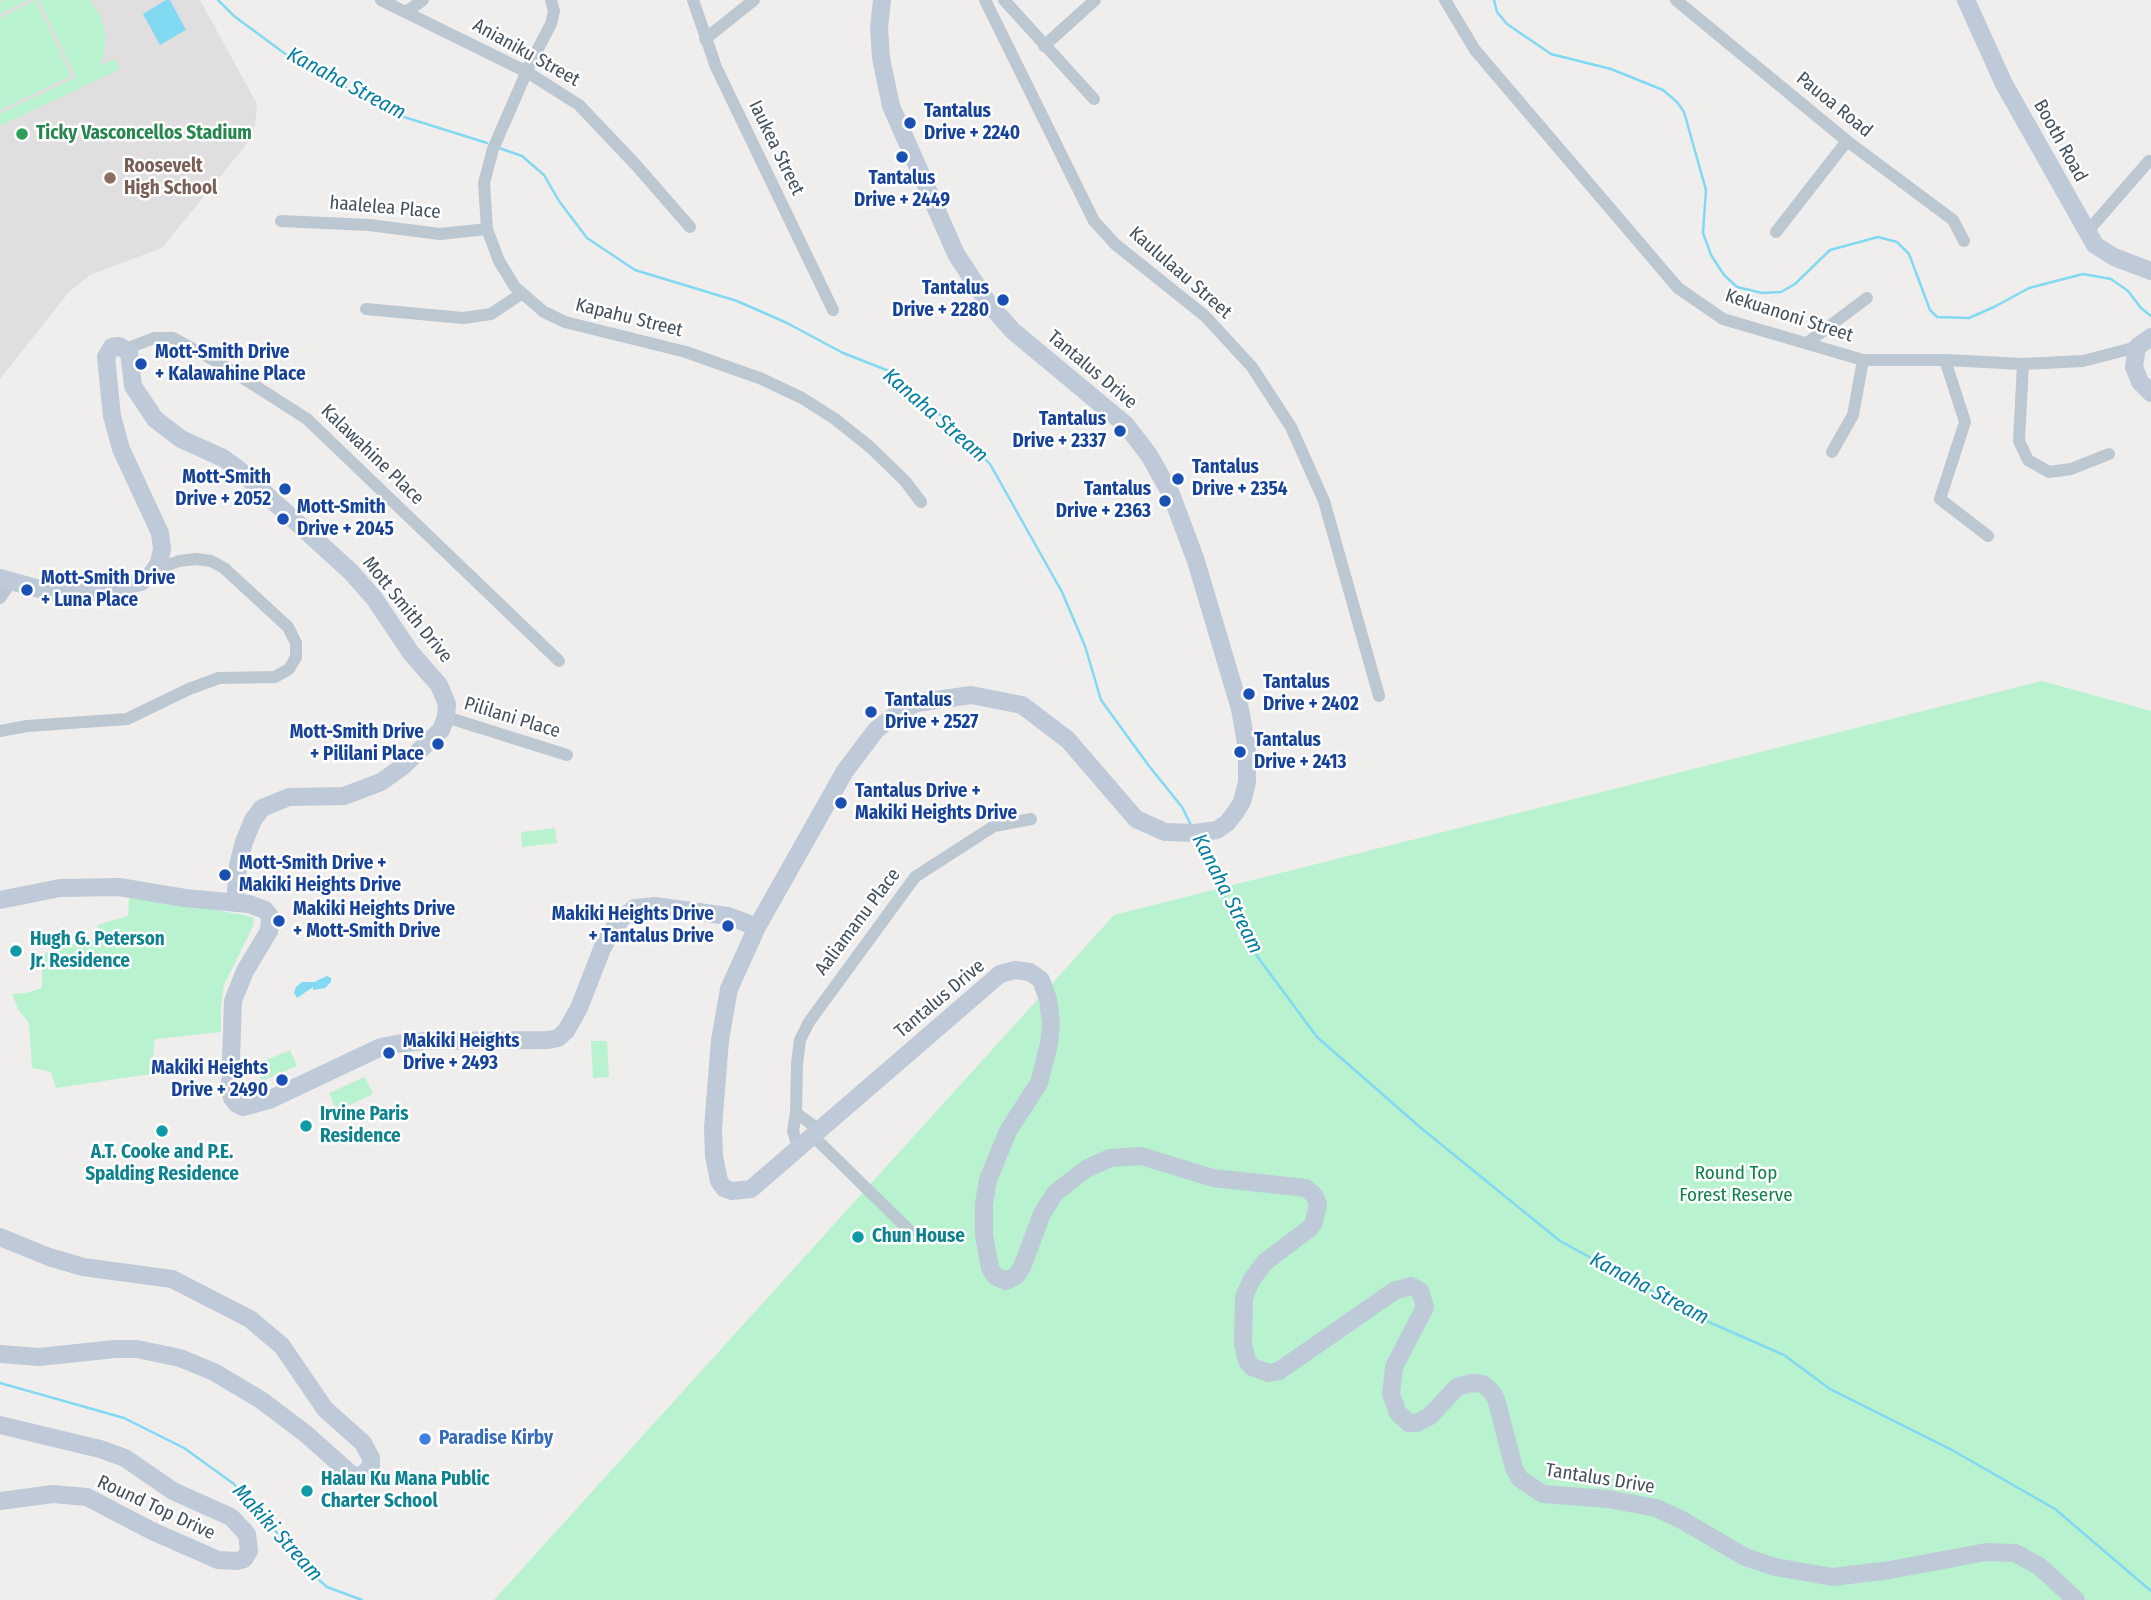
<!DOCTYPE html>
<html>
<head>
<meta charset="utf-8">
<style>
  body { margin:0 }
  canvas { display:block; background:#f0eded }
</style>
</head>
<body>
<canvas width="2151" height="1600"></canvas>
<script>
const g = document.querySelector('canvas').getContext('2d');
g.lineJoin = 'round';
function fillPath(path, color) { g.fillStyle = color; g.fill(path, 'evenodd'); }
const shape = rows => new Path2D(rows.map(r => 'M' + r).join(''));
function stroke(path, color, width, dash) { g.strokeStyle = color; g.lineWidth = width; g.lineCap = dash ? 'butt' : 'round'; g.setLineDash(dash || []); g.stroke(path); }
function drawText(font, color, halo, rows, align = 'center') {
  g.font = font + ' "Fira Sans Condensed",sans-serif'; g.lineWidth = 5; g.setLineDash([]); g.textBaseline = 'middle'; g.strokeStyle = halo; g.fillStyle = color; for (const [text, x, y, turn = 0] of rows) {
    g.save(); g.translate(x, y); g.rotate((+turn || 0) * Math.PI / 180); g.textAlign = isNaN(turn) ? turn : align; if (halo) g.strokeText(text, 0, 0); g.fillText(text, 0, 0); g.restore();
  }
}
fillPath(shape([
  [0,0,200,0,257,104,255,125,250,140,162,248,90,275,69,292,0,379]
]), '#e1dedf');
fillPath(shape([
  [5,0,28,0,0,14,0,2],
  [36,0,71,76,0,110,0,18],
  [39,0,89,0,100,14,106,36,103,57,99,66,115,59,120,69,0,126,0,114,76,77],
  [2042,681,2151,711,2151,1600,494,1600,1114,915],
  [555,828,557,843,522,847,521,832],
  [129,898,163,900,253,917,254,924,224,985,221,1007,221,1032,155,1039,151,1074,56,1088,51,1072,32,1068,29,1023,18,1009,12,994,26,993,42,988,42,963,45,953,83,941,103,938,97,925,128,916],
  [591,1041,607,1041,609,1077,593,1078],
  [290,1050,297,1066,262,1081,255,1065],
  [365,1077,373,1094,337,1111,329,1093]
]), '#b8f2cf');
fillPath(shape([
  [166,0,170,0,186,30,160,45,143,14],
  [327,976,331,978,331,982,325,988,313,990,313,987,297,998,294,993,296,987,302,982,314,982]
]), '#81d9f2');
stroke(shape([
  [218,0,234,16,284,53,340,84,401,116,487,143],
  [1494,0,1497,12,1507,24,1551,54,1611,69,1663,90,1677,102,1684,112,1706,190,1703,233,1711,255,1724,275,1737,287,1762,293,1781,292,1795,284,1830,250,1878,237,1897,242,1909,254,1930,310,1937,317,1969,318,1994,307,2029,288,2083,274,2111,279,2128,291,2141,308,2151,316],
  [499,148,522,156,544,175,559,201,587,238,635,270,737,301,787,323,843,353,889,371,951,424,990,464,1062,592,1085,646,1101,700,1149,766,1182,807,1192,827],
  [1197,839,1209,868,1254,952,1317,1037,1421,1128,1560,1241,1711,1323,1784,1355,1830,1389,1952,1450,2055,1509,2151,1591],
  [0,1383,124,1418,184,1448,234,1484,275,1530,293,1557,327,1587,362,1600]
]), '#81d9f2', 2.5);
stroke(shape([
  [381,0,527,72,579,105,636,165,690,227],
  [551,0,554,11,551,24,530,64,493,149,484,183,487,229,499,261,515,287,544,312,565,322,686,352,762,379,802,398,835,419,870,447,905,481,921,502],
  [693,0,716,67,833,310],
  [985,0,1094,221,1115,244,1205,316,1252,367,1291,427,1324,501,1379,696],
  [1004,0,1094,99],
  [1445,0,1475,50,1678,288,1723,319,1863,360,1945,360,2023,364,2083,361,2137,347],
  [1676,0,1847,141,1953,220,1964,241],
  [406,12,423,0],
  [705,39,754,0],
  [1044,46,1095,0],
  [281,221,369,225,440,234,487,229],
  [1776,232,1847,141],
  [2087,232,2149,161],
  [366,309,463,318,491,314,521,294],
  [1807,343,1867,298],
  [126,349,154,338,173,338,221,364,307,419,559,661],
  [1945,360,1965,422,1940,499,1988,536],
  [2023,364,2019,441,2028,460,2049,472,2071,469,2109,454],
  [1832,452,1853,415,1863,360],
  [0,598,11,582],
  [446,717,567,755],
  [0,731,27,726,127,719,189,689,219,678,275,677,289,669,296,657,296,643,288,627,224,568,211,561,196,559,179,561,155,570],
  [796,1113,821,1131],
  [814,1137,910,1231],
  [799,1150,793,1131,796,1113,797,1064,800,1040,809,1022,915,877,994,826,1031,819]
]), '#bcc8d1', 12);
stroke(shape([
  [882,0,879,28,881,58,891,106,956,254,988,303,1013,331,1126,425,1149,455,1171,494,1196,561,1240,709,1247,749,1247,782,1242,802,1235,813,1227,823,1217,830,1195,833,1165,832,1136,819,1068,740,1022,705,971,695,916,703,895,715,876,730,845,771,757,927,729,989,720,1040,713,1128,714,1156,719,1181,724,1188,732,1191,751,1189,1000,974,1015,970,1030,972,1041,980,1048,999,1051,1023,1049,1044,1039,1083,1008,1131,988,1180,984,1204,984,1235,990,1268,995,1276,1006,1281,1017,1275,1022,1267,1042,1214,1055,1193,1086,1169,1110,1158,1141,1156,1213,1178,1306,1188,1314,1195,1318,1204,1314,1222,1310,1228,1265,1262,1252,1279,1244,1297,1243,1344,1247,1361,1252,1367,1269,1373,1279,1371,1394,1291,1411,1286,1420,1291,1425,1307,1394,1367,1391,1394,1398,1413,1409,1423,1417,1423,1430,1416,1457,1387,1471,1383,1483,1384,1491,1391,1496,1399,1514,1468,1520,1479,1543,1494,1608,1499,1656,1508,1682,1520,1745,1557,1775,1567,1833,1577,1890,1570,1986,1552,2015,1553,2039,1566,2076,1600],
  [1966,0,2004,84,2095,245,2114,257,2151,271],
  [2151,337,2137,347,2134,367,2140,382,2151,393],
  [0,578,50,592,93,592,141,582,151,575,159,563,162,549,160,533,121,449,112,416,106,357,112,347,119,346,129,352,133,386,155,419,181,439,223,458,237,468,351,572,374,598,411,653,439,685,447,704,446,717,441,730,402,767,381,782,344,796,289,797,262,808,253,820,244,842,238,865,235,903],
  [0,900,60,888,119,887,185,898,249,904,265,910,270,916,269,931,245,971,233,1001,230,1089,232,1098,237,1104,243,1107,269,1100,381,1047,396,1044,425,1041,548,1040,558,1038,566,1031,579,1008,602,949,610,934,622,918,635,908,655,906,728,916,757,927],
  [0,1237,49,1257,83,1267,172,1279,250,1319,282,1346,325,1409,363,1443,371,1458,371,1467,361,1476,352,1475,306,1434,261,1400,214,1372,180,1358,137,1349,115,1349,39,1357,0,1354],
  [0,1425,100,1449,125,1458,173,1491,231,1517,247,1534,249,1551,244,1559,237,1561,218,1560,152,1531,87,1497,53,1494,0,1501]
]), '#becad8', 18);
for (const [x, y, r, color] of [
  [910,123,7,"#1a4fb4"],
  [22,134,7,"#2e9e5b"],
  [902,157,7,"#1a4fb4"],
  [110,178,7,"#8d6e63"],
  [1003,300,7,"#1a4fb4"],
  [141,364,7,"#1a4fb4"],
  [1120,431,7,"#1a4fb4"],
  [1178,479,7,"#1a4fb4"],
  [285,489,7,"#1a4fb4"],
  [1165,501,7,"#1a4fb4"],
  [283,519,7,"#1a4fb4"],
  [27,590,7,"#1a4fb4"],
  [1249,694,7,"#1a4fb4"],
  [871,712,7,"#1a4fb4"],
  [438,744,7,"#1a4fb4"],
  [1240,752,7,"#1a4fb4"],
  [841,803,7,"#1a4fb4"],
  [225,875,7,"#1a4fb4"],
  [279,921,7,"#1a4fb4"],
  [728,926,7,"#1a4fb4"],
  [16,951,7,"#0f9aa8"],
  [389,1053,7,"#1a4fb4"],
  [282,1080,7,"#1a4fb4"],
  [306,1126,7,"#0f9aa8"],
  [162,1131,7,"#0f9aa8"],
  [858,1237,7,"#0f9aa8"],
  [425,1439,7,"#3f7fe0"],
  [307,1491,7,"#0f9aa8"]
]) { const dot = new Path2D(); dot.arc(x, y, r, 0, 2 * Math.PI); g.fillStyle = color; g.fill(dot); stroke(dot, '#fff', 2.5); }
drawText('19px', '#44505c', '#fff', [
  ["Anianiku Street",526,53,29],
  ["Pauoa Road",1834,105,39],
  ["Booth Road",2060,141,61],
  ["Iaukea Street",776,148,64],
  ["haalelea Place",385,208,5],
  ["Kaululaau Street",1180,273,41],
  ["Kekuanoni Street",1789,316,18],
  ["Kapahu Street",629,318,14],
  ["Tantalus Drive",1092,370,40],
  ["Kalawahine Place",372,455,44],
  ["Mott Smith Drive",407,610,51],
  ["Pililani Place",512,718,17],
  ["Aaliamanu Place",858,922,-53],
  ["Tantalus Drive",940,999,-40],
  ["Tantalus Drive",1600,1479,9],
  ["Round Top Drive",156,1508,25]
]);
drawText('bold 19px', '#164399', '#fff', [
  ["Tantalus",924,112],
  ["Drive + 2240",924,134],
  ["Tantalus",902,179,"center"],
  ["Drive + 2449",902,201,"center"],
  ["Tantalus",989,289,"right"],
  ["Drive + 2280",989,311,"right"],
  ["Mott-Smith Drive",155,353],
  ["+ Kalawahine Place",155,375],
  ["Tantalus",1106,420,"right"],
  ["Drive + 2337",1106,442,"right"],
  ["Tantalus",1192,468],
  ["Drive + 2354",1192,490],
  ["Mott-Smith",271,478,"right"],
  ["Drive + 2052",271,500,"right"],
  ["Tantalus",1151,490,"right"],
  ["Drive + 2363",1151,512,"right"],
  ["Mott-Smith",297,508],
  ["Drive + 2045",297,530],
  ["Mott-Smith Drive",41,579],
  ["+ Luna Place",41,601],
  ["Tantalus",1263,683],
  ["Drive + 2402",1263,705],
  ["Tantalus",885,701],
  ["Drive + 2527",885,723],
  ["Mott-Smith Drive",424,733,"right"],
  ["+ Pililani Place",424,755,"right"],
  ["Tantalus",1254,741],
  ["Drive + 2413",1254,763],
  ["Tantalus Drive +",855,792],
  ["Makiki Heights Drive",855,814],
  ["Mott-Smith Drive +",239,864],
  ["Makiki Heights Drive",239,886],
  ["Makiki Heights Drive",293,910],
  ["+ Mott-Smith Drive",293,932],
  ["Makiki Heights Drive",714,915,"right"],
  ["+ Tantalus Drive",714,937,"right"],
  ["Makiki Heights",403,1042],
  ["Drive + 2493",403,1064],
  ["Makiki Heights",268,1069,"right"],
  ["Drive + 2490",268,1091,"right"]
], 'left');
drawText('bold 19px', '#27864d', '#fff', [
  ["Ticky Vasconcellos Stadium",36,134]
], 'left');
drawText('bold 19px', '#785e54', '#fff', [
  ["Roosevelt",124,167],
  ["High School",124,189]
], 'left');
drawText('bold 19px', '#0d838f', '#fff', [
  ["Hugh G. Peterson",30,940],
  ["Jr. Residence",30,962],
  ["Irvine Paris",320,1115],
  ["Residence",320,1137],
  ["A.T. Cooke and P.E.",162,1153,"center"],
  ["Spalding Residence",162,1175,"center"],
  ["Chun House",872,1237],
  ["Halau Ku Mana Public",321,1480],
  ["Charter School",321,1502]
], 'left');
drawText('19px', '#10824b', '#fff', [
  ["Round Top",1736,1174],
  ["Forest Reserve",1736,1196]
]);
drawText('bold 19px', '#366cbe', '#fff', [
  ["Paradise Kirby",439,1439]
], 'left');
drawText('italic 21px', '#047ea1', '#fff', [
  ["Kanaha Stream",346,84,28],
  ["Kanaha Stream",935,416,41],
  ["Kanaha Stream",1227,894,63],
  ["Kanaha Stream",1649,1289,28],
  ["Makiki Stream",277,1533,48]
]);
</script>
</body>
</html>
